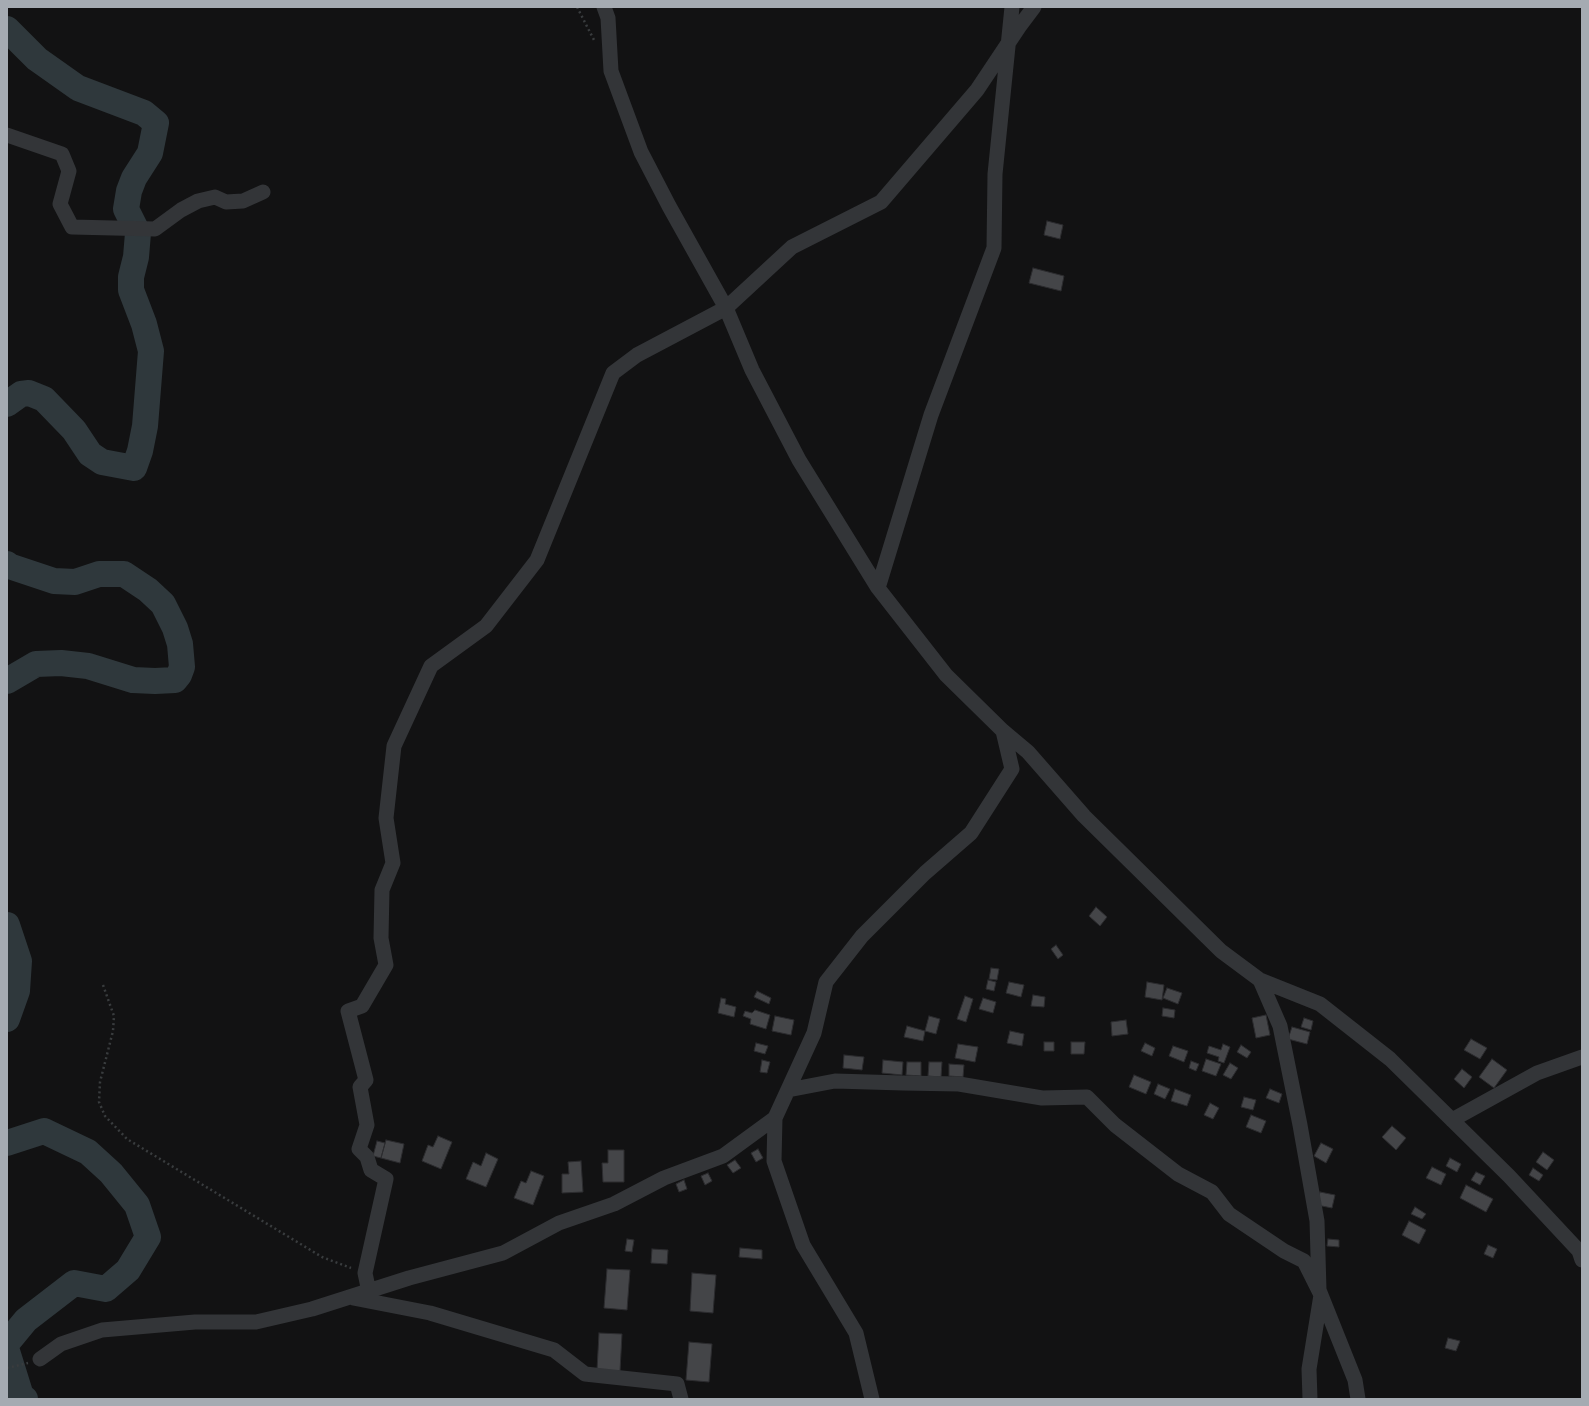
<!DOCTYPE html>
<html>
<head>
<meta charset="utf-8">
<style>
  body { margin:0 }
  #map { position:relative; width:1589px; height:1406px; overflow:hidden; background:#121213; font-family:Inter,sans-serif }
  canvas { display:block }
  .frame { position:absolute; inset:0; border:8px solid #a5abb2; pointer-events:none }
</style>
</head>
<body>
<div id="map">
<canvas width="1589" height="1406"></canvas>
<div class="frame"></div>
</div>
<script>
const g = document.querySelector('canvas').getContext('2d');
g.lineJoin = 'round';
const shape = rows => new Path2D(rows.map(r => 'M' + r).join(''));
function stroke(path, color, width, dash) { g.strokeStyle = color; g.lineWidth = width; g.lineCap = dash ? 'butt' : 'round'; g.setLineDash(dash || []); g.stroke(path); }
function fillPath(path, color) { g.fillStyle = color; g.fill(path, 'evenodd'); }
stroke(shape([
  [7,29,37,59,78,88,144,113,156,123,150,153,134,178,129,191,126,209,138,233,136,257,131,277,131,290,144,324,151,351,145,426,140,451,134,468,102,462,90,454,74,430,44,399,29,393,21,394,7,404],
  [7,564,9,566,54,581,75,582,99,574,124,574,148,590,163,604,175,628,180,644,182,667,179,675,175,680,155,681,133,680,88,666,61,663,36,664,7,681],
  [7,925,19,961,17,991,7,1019],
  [7,1143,44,1131,88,1152,111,1173,137,1205,148,1237,128,1270,106,1289,74,1283,26,1320,7,1343],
  [7,1351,21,1396,25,1399]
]), '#2f383c', 26);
const building = shape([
  [1047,221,1063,225,1060,239,1044,235,1047,221],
  [1033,268,1064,276,1061,291,1029,283,1033,268],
  [1096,907,1107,917,1100,926,1089,916,1096,907],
  [1056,945,1063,955,1058,959,1051,949,1056,945],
  [991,968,999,969,997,980,989,979,991,968],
  [988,980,996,982,994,991,986,989,988,980],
  [1009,982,1024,985,1021,997,1006,993,1009,982],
  [1147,982,1164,985,1162,1000,1145,997,1147,982],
  [1167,988,1182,993,1178,1004,1163,998,1167,988],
  [757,991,771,998,769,1004,754,997,757,991],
  [1033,995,1045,997,1044,1007,1031,1006,1033,995],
  [965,996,973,999,966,1022,957,1019,965,996],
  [721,998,726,999,725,1004,736,1007,734,1017,718,1013,721,998],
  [983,998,996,1002,993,1013,979,1009,983,998],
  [1163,1008,1175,1010,1174,1018,1162,1016,1163,1008],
  [755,1010,770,1015,766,1029,750,1024,751,1019,743,1016,745,1011,752,1013,755,1010],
  [1266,1015,1270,1035,1256,1038,1252,1018,1266,1015],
  [775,1016,794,1020,791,1035,772,1031,775,1016],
  [929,1016,940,1019,936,1034,925,1031,929,1016],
  [1304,1018,1313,1021,1311,1030,1301,1027,1304,1018],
  [1126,1020,1128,1034,1112,1036,1111,1022,1126,1020],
  [907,1026,925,1031,923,1041,904,1037,907,1026],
  [1292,1027,1310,1032,1307,1044,1288,1039,1292,1027],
  [1010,1031,1024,1034,1022,1046,1007,1043,1010,1031],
  [1471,1039,1487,1048,1480,1059,1464,1050,1471,1039],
  [1044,1042,1054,1042,1054,1051,1044,1051,1044,1042],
  [1071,1042,1085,1042,1084,1054,1071,1054,1071,1042],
  [756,1043,768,1046,765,1054,754,1051,756,1043],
  [1145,1043,1155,1048,1152,1056,1141,1051,1145,1043],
  [958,1044,978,1047,975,1062,955,1058,958,1044],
  [1223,1044,1230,1047,1224,1063,1218,1061,1219,1057,1207,1053,1209,1046,1221,1050,1223,1044],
  [1241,1045,1251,1052,1247,1058,1237,1052,1241,1045],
  [1173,1046,1188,1051,1184,1062,1169,1056,1173,1046],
  [844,1055,864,1057,862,1070,843,1068,844,1055],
  [1206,1059,1221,1064,1216,1076,1202,1071,1206,1059],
  [1492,1059,1507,1070,1494,1088,1479,1077,1492,1059],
  [762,1060,770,1062,767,1073,760,1072,762,1060],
  [883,1060,903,1062,902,1075,882,1073,883,1060],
  [1191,1061,1199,1064,1196,1071,1189,1068,1191,1061],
  [907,1062,921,1062,921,1076,906,1075,907,1062],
  [929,1062,942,1062,941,1077,928,1076,929,1062],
  [1230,1063,1238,1068,1231,1079,1223,1075,1230,1063],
  [949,1064,964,1065,963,1077,949,1076,949,1064],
  [1462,1069,1472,1077,1464,1088,1454,1079,1462,1069],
  [1134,1075,1151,1082,1146,1094,1129,1087,1134,1075],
  [1158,1084,1170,1089,1165,1099,1154,1094,1158,1084],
  [1175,1089,1191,1095,1187,1106,1171,1101,1175,1089],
  [1270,1089,1282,1094,1279,1103,1266,1098,1270,1089],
  [1244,1097,1256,1100,1253,1110,1241,1107,1244,1097],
  [1210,1103,1219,1108,1213,1119,1204,1115,1210,1103],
  [1251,1115,1266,1121,1261,1133,1246,1127,1251,1115],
  [1392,1126,1406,1138,1396,1150,1382,1137,1392,1126],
  [438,1136,452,1142,441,1169,422,1161,428,1145,433,1147,438,1136],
  [386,1140,404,1144,400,1163,381,1158,386,1140],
  [377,1141,385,1143,381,1158,373,1156,377,1141],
  [1321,1143,1333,1149,1326,1163,1314,1156,1321,1143],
  [758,1149,763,1158,756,1162,751,1153,758,1149],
  [608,1150,624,1150,624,1182,603,1182,602,1163,608,1163,608,1150],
  [1543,1152,1554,1160,1547,1170,1536,1162,1543,1152],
  [486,1153,498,1159,486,1187,466,1179,473,1162,481,1166,486,1153],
  [1450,1158,1461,1164,1457,1172,1446,1166,1450,1158],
  [735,1160,741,1168,733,1173,727,1165,735,1160],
  [581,1161,583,1192,562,1193,562,1174,569,1174,568,1162,581,1161],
  [1432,1167,1446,1174,1441,1185,1426,1178,1432,1167],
  [1533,1168,1543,1175,1539,1181,1529,1175,1533,1168],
  [531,1171,544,1176,533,1205,514,1198,521,1181,526,1183,531,1171],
  [1476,1172,1485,1176,1480,1185,1471,1180,1476,1172],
  [708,1173,712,1181,705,1185,701,1176,708,1173],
  [684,1180,687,1189,679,1192,676,1184,684,1180],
  [1466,1185,1493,1199,1486,1212,1460,1198,1466,1185],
  [1320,1192,1335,1195,1332,1208,1317,1205,1320,1192],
  [1415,1207,1426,1214,1422,1219,1411,1214,1415,1207],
  [1409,1221,1426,1230,1419,1244,1402,1235,1409,1221],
  [627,1239,634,1240,632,1252,625,1251,627,1239],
  [1328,1239,1339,1240,1339,1247,1327,1246,1328,1239],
  [1488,1245,1497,1249,1493,1258,1484,1254,1488,1245],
  [740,1248,762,1250,762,1259,739,1257,740,1248],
  [652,1249,668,1250,667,1264,651,1263,652,1249],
  [607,1269,630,1270,627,1310,604,1308,607,1269],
  [692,1273,716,1275,713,1313,690,1311,692,1273],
  [599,1333,622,1334,620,1371,597,1370,599,1333],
  [1448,1338,1460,1341,1456,1351,1445,1348,1448,1338],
  [689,1342,712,1344,709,1382,686,1380,689,1342]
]);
fillPath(building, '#444548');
stroke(building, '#2c2c2f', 1);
stroke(shape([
  [577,7,594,40],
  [103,985,114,1016,113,1031,100,1082,99,1102,105,1116,127,1139,322,1257,351,1268],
  [7,1368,28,1363]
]), '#393c3e', 2.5, [2, 3]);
stroke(shape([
  [604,7,608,18,611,71,641,152,669,206,726,308,752,370,799,460,878,588,946,675,1003,731,1028,752,1084,816,1221,951,1260,980,1320,1004,1390,1059,1509,1176,1579,1251,1582,1260],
  [7,135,62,154,69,171,60,204,72,227,155,229,181,210,198,201,215,197,226,202,243,201,263,192],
  [878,588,931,415,994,248,995,174,1012,7],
  [1260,980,1280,1026,1300,1125,1317,1221,1319,1290,1355,1380,1358,1399],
  [788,1090,835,1081,903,1083,959,1084,1042,1098,1087,1097,1115,1125,1178,1174,1212,1192,1229,1214,1284,1251,1304,1261,1321,1295,1309,1369,1310,1399],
  [1452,1120,1537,1073,1582,1057],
  [369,1292,365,1273,386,1179,371,1170,367,1157,359,1149,367,1125,360,1087,366,1080,348,1011,362,1006,386,965,381,938,382,890,393,863,386,818,394,746,431,666,486,626,537,560,613,373,637,355,726,308,792,247,881,202,977,90,1019,27,1034,7],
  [353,1298,430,1313,554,1350,585,1374,677,1384,681,1399],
  [40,1359,61,1344,102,1330,195,1322,256,1322,312,1309,409,1278,503,1253,559,1223,614,1204,664,1178,723,1156,775,1118],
  [872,1399,856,1333,803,1245,774,1161,775,1118,814,1033,826,982,862,936,925,873,971,833,1012,769,1003,731]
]), '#333538', 15);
</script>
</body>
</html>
